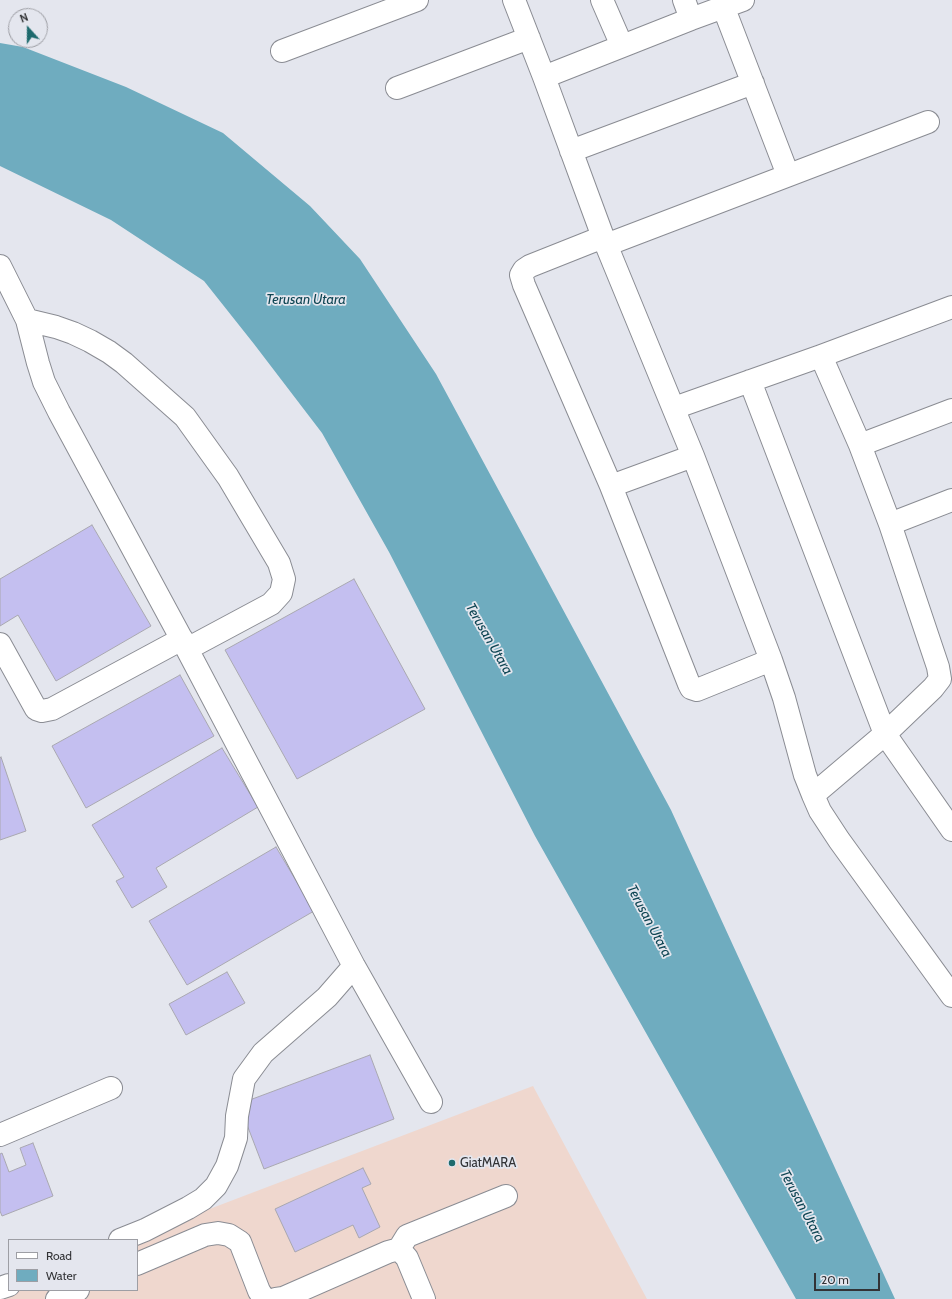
<!DOCTYPE html>
<html>
<head>
<meta charset="utf-8">
<style>
  body { margin:0 }
  #map { position:relative; width:952px; height:1299px; overflow:hidden; background:#e4e6ee; font-family:Cabin,sans-serif }
  canvas { display:block }
  .legend { position:absolute; left:8px; top:1239px; width:130px; height:52px; box-sizing:border-box; background:#e4e6ee; border:1px solid #9d9ea4; margin:0; padding:5px 7px; list-style:none; font-size:12px; color:#323336 }
  .legend li { display:flex; align-items:center; gap:8px; height:20px }
  .legend b { width:20px; border:1px solid #9d9ea4 }
  .north { position:absolute; left:8px; top:8px; width:40px; height:40px; box-sizing:border-box; background:#e4e6ee; border:1px solid #9d9ea4; border-radius:50%; rotate:339deg; font-size:11px; font-weight:700; line-height:16px; text-align:center; color:#323336 }
  .north::after { content:''; display:block; margin:auto; width:14px; height:18px; background:#1d6a6d; clip-path:polygon(50% 0,100% 100%,50% 72%,0 100%) }
  .scale { position:absolute; left:814px; top:1273px; width:66px; height:18px; box-sizing:border-box; border:2px solid #323336; border-top:0; padding-left:5px; font-size:12px; line-height:14px; white-space:nowrap; color:#323336; -webkit-text-stroke:3px #e4e6ee; paint-order:stroke }
</style>
</head>
<body>
<div id="map">
<canvas width="952" height="1299"></canvas>
<ul class="legend">
<li><b style="height:5px;background:#fff"></b>Road</li>
<li><b style="height:11px;background:#6facbf"></b>Water</li>
</ul>
<div class="north">N</div>
<div class="scale">20 m</div>
</div>
<script>
const g = document.querySelector('canvas').getContext('2d');
g.lineJoin = 'round';
function fillPath(path, color) { g.fillStyle = color; g.fill(path, 'evenodd'); }
const shape = rows => new Path2D(rows.map(r => 'M' + r).join(''));
function stroke(path, color, width, dash) { g.strokeStyle = color; g.lineWidth = width; g.lineCap = dash ? 'butt' : 'round'; g.setLineDash(dash || []); g.stroke(path); }
function drawText(font, color, halo, rows, align = 'center') {
  g.font = font + ' Cabin,sans-serif'; g.lineWidth = 3.5; g.setLineDash([]); g.textBaseline = 'middle'; g.strokeStyle = halo; g.fillStyle = color; for (const [text, x, y, turn = 0] of rows) {
    g.save(); g.translate(x, y); g.rotate((+turn || 0) * Math.PI / 180); g.textAlign = isNaN(turn) ? turn : align; if (halo) g.strokeText(text, 0, 0); g.fillText(text, 0, 0); g.restore();
  }
}
fillPath(shape([
  [533,1086,647,1299,0,1299,0,1289,9,1290,137,1290,137,1240,128,1240]
]), '#efd7ce');
fillPath(shape([
  [0,43,23,47,126,87,223,133,310,206,360,259,436,374,671,810,895,1299,796,1299,535,836,389,552,322,433,254,344,204,281,111,220,0,166]
]), '#6facbf');
const building = shape([
  [92,525,151,626,56,681,18,615,0,626,0,579,92,525],
  [354,579,425,709,297,779,225,650,354,579],
  [180,675,214,736,86,808,52,746,180,675],
  [222,748,258,807,156,868,167,887,132,908,116,881,124,877,92,825,222,748],
  [1,757,26,831,0,840,0,758,1,757],
  [276,847,314,911,187,985,149,921,276,847],
  [227,972,245,1003,186,1035,169,1004,227,972],
  [370,1055,394,1119,264,1169,239,1104,370,1055],
  [33,1143,53,1196,2,1216,0,1211,0,1154,2,1153,9,1172,26,1165,20,1148,33,1143],
  [363,1168,371,1184,362,1188,380,1227,359,1238,353,1225,295,1252,275,1209,363,1168]
]);
fillPath(building, '#c4bff0');
stroke(building, '#a9a8b0', 1);
const minor = shape([
  [514,0,544,77,603,237,693,456,771,660,784,698,805,775,813,795,820,811,839,840,952,996],
  [602,0,622,46],
  [684,0,691,19],
  [723,6,788,175],
  [282,51,417,0],
  [544,77,691,19,743,0],
  [397,88,529,38],
  [571,151,753,83],
  [603,237,530,266,524,270,521,275,524,285,611,486,689,684,691,688,697,690,771,660],
  [606,245,928,122],
  [0,266,27,320,38,363,44,382,59,412,187,649,354,966,431,1102],
  [27,320,56,327,73,333,90,341,109,352,124,363,185,417,228,477,279,563,284,579,281,593,271,604,187,649],
  [750,381,885,734,952,830],
  [674,408,821,356,952,307],
  [860,445,952,410],
  [611,486,693,456],
  [890,524,952,500],
  [0,644,36,709,42,711,52,709,182,639],
  [813,795,885,734,933,688,940,679,938,667,890,524,860,445,821,356],
  [0,1135,111,1088],
  [120,1240,145,1230,188,1208,203,1199,216,1186,227,1166,236,1138,237,1116,244,1079,263,1053,327,997,354,966],
  [399,1249,407,1236,506,1196],
  [137,1264,205,1235,218,1233,229,1235,240,1242,259,1291,263,1297,267,1299],
  [0,1288,9,1285],
  [57,1299,78,1290],
  [276,1299,283,1298,388,1252,399,1249,407,1258,424,1299]
]);
stroke(minor, '#8a8c93', 24);
stroke(minor, '#fff', 22);
for (const [x, y, r, color] of [
  [452,1163,4,"#1d6a6d"]
]) { const dot = new Path2D(); dot.arc(x, y, r, 0, 2 * Math.PI); g.fillStyle = color; g.fill(dot); stroke(dot, '#e4e6ee', 1.5); }
drawText('13px', '#323336', '#e4e6ee', [
  ["GiatMARA",460,1163]
], 'left');
drawText('italic 14px', '#0e4553', '#e4e6ee', [
  ["Terusan Utara",306,300],
  ["Terusan Utara",489,639,60],
  ["Terusan Utara",649,921,62],
  ["Terusan Utara",802,1206,62]
]);
</script>
</body>
</html>
